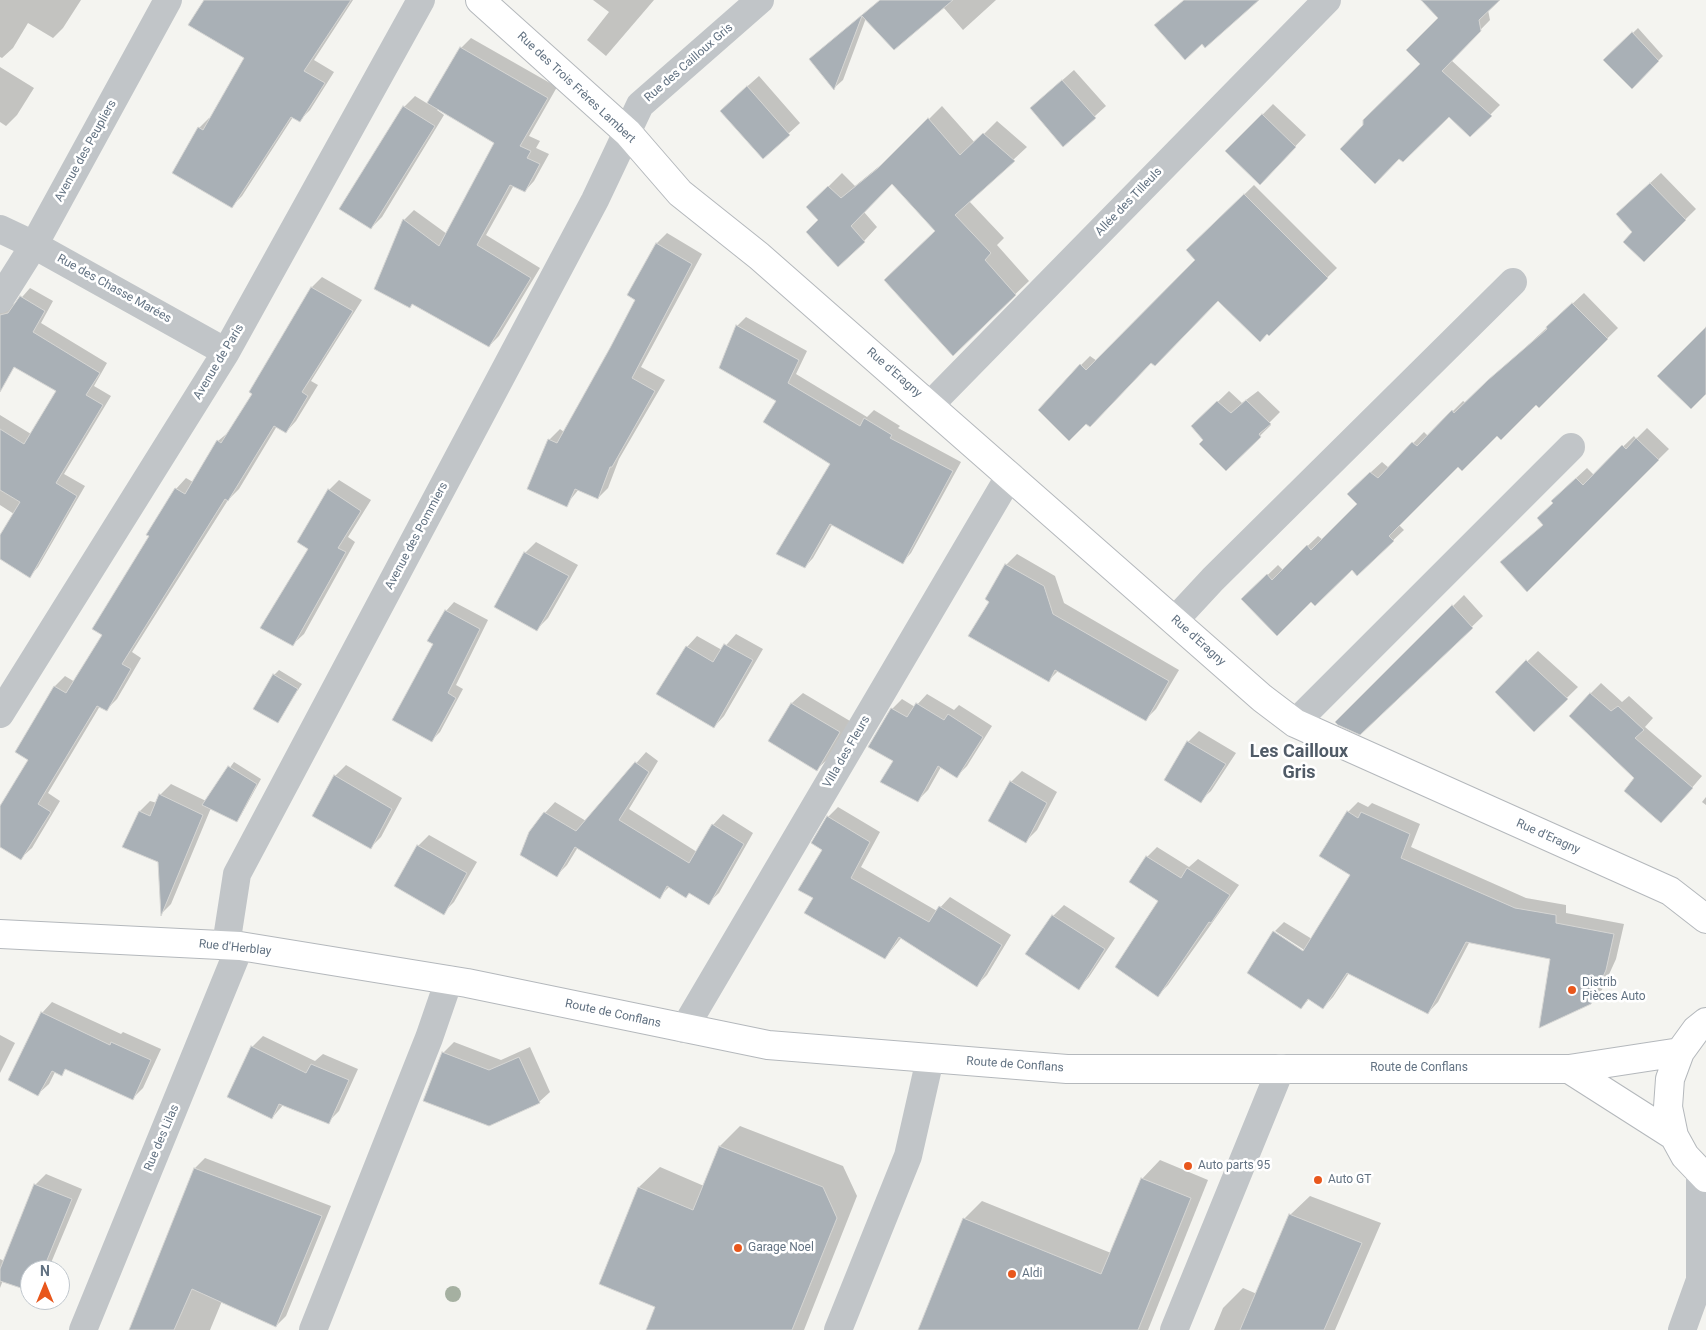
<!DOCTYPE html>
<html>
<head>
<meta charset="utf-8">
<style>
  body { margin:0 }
  #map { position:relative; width:1706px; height:1330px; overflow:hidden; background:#f4f4f0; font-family:Roboto,sans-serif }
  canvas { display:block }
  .north { position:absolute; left:20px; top:1260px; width:50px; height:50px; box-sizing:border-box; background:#fff; border:1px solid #c0c7cd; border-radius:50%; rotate:0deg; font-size:14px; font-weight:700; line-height:20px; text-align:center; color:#627282 }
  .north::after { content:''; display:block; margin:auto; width:18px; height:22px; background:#e8571c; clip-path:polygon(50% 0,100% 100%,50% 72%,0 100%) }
</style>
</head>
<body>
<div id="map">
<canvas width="1706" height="1330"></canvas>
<div class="north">N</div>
</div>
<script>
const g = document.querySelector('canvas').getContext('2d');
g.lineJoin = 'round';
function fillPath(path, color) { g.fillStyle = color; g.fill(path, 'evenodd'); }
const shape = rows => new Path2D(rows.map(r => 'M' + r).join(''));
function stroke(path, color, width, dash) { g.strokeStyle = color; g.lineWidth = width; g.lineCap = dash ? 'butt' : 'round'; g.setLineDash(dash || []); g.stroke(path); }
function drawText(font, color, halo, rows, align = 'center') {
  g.font = font + ' Roboto,sans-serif'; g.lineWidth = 5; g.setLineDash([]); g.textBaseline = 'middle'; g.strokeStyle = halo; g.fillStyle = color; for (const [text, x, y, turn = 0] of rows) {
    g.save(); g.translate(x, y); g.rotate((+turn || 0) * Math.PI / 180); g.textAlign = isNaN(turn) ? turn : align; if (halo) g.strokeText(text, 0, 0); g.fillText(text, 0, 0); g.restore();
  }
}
fillPath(shape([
  [0,0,81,0,63,28,53,38,28,23,13,48,2,58,0,57],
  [205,0,353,0,314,60,334,72,310,110,300,120,293,117,242,196,232,206,199,128,209,118,211,119,246,58],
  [593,0,654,0,606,56,587,40,609,12],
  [880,0,931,0,866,18,843,80,834,88,811,59],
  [937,0,996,0,963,30],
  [1423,0,1498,0,1488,10,1490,20,1451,60,1500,105,1470,135,1422,64,1440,18],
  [1638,28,1663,56,1632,87,1605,60],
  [471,38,557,87,529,136,540,141,536,148,549,154,534,181,525,191,514,185,486,235,540,268,499,336,489,346,413,303,410,306,376,289,404,220,414,210,447,234,496,143,438,108,437,110,444,115,382,217,371,228,404,107,415,96,428,104,461,48],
  [0,67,34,88,17,115,6,126,0,122],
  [1074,70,1106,106,1063,145,1042,98],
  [759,76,800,123,763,157,732,100],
  [1273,104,1306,135,1270,173,1227,151],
  [942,106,975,143,997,121,1027,147,969,201,1004,238,997,245,1029,281,953,354,937,231,892,182,864,212,877,227,864,241,819,220,808,207,842,173,855,186,893,155],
  [1661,173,1696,209,1644,260,1634,232,1617,214],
  [1254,185,1337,268,1269,334,1218,300,1152,361,1100,416,1081,365,1090,356,1097,361,1197,260,1188,250],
  [667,233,702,254,641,367,665,380,619,459,608,488,598,498,579,489,566,505,528,488,549,440,560,429,564,432,637,299,628,294,657,243],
  [322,277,362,300,311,381,318,385,296,421,286,432,277,426,239,489,228,500,132,652,141,658,117,699,106,710,100,706,48,793,60,801,32,848,21,858,0,845,0,808,30,759,55,686,65,676,75,682,104,635,150,536,176,489,186,478,193,482,218,441,230,431,254,394,312,287],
  [30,288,53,301,41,323,107,363,94,386,111,396,64,474,85,486,38,567,30,576,0,558,0,537,14,514,0,505,0,415,31,434,57,391,0,357,0,312,7,305,16,304],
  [1584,293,1618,328,1538,406,1536,404,1458,465,1399,525,1404,530,1357,574,1352,568,1243,599,1278,565,1283,570,1318,536,1323,540,1359,504,1359,483,1382,462,1389,468,1424,432,1428,436,1463,401,1466,403],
  [746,317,807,351,796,374,867,417,874,410,900,426,898,428,961,462,911,553,903,562,832,525,813,558,805,567,832,463,777,400,737,326],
  [1229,391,1242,403,1258,391,1280,412,1269,423,1271,425,1226,469,1193,426],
  [1647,428,1669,449,1527,590,1544,524,1563,490,1587,468,1594,475,1634,436,1636,439],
  [339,480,371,500,348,537,355,542,304,634,293,644,329,490],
  [536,542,578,565,548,618,537,629,525,553],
  [1017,554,1055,576,1064,603,1179,670,1156,709,1146,719,1058,671,1048,681,991,602,1006,565],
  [1464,595,1483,616,1360,734,1337,722],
  [454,602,488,620,456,685,463,689,440,732,432,740,434,644,446,611],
  [736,634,763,649,724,716,714,727,687,647,697,636,722,650],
  [1538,651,1578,687,1534,730,1496,692],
  [279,670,302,684,277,721,274,675],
  [1601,683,1622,702,1629,696,1653,718,1645,727,1702,776,1672,811,1636,778,1590,694],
  [803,693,850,721,828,759,817,769,770,741,792,703],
  [927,694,954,710,959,705,992,726,967,766,957,776,941,767,928,790,918,800,894,761,892,709,902,699,915,707],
  [1199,731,1236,753,1211,791,1200,801,1188,742],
  [646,752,658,761,629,809,697,852,713,825,723,814,753,833,719,893,708,903,690,892,686,897,670,886,659,897,578,847,567,865,557,875,545,813,555,802,586,821],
  [234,762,261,779,241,815,236,820,211,808,171,904,162,913,159,861,123,846,140,811,150,801,157,803,160,795,171,784,206,801],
  [346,765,402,798,381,837,371,847,335,776],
  [1022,771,1057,792,1037,830,1026,841,989,821,1011,782],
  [1706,797,1706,805,1702,802],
  [1358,802,1368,807,1372,803,1420,824,1411,847,1526,898,1566,905,1566,913,1624,924,1616,959,1601,992,1590,1003,1552,958,1470,941,1438,1002,1428,1013,1349,973,1333,997,1323,1008,1310,998,1301,1008,1274,932,1308,955,1309,953,1275,931,1284,922,1312,939,1352,875,1348,812],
  [838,807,880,832,861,867,937,911,950,897,1011,935,987,975,977,985,902,937,885,958,815,898,828,817],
  [429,835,477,862,454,902,443,913,418,846],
  [1157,847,1189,867,1198,859,1239,885,1168,985,1158,995,1160,901,1147,857],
  [1064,905,1115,938,1089,977,1079,988,1053,916],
  [52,1002,121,1034,123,1032,161,1049,143,1088,132,1099,67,1068,61,1074,55,1072,49,1084,38,1094,42,1013],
  [0,1035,15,1043,0,1073],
  [263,1036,315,1061,323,1054,358,1069,339,1111,328,1122,283,1105,272,1118,228,1096,252,1047],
  [454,1042,501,1060,530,1047,550,1092,539,1102,443,1053],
  [740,1126,843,1166,857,1196,804,1330,647,1330,657,1306,601,1283,639,1187,660,1167,704,1186,720,1146],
  [205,1158,331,1206,286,1316,276,1326,222,1301,210,1330,131,1330,195,1168],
  [1160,1160,1208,1180,1148,1330,919,1330,964,1219,982,1201,1111,1253,1142,1179],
  [46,1174,82,1189,48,1270,30,1270,30,1290,3,1280,0,1288,0,1259,4,1261,35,1185],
  [1310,1196,1381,1223,1335,1330,1214,1330,1223,1308,1243,1288,1257,1294,1290,1215]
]), '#0003');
const building = shape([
  [204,0,351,0,304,71,325,83,300,122,291,117,232,208,172,173,198,127,203,130,244,58,188,25,204,0],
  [880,0,953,0,894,50,862,16,834,90,809,59,880,0],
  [1184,0,1259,0,1205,48,1202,44,1185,60,1154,25,1184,0],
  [1421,0,1500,0,1479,20,1481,31,1442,71,1492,116,1470,137,1449,117,1403,162,1399,159,1375,184,1340,149,1363,125,1363,120,1420,64,1406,50,1438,18,1421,0],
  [1632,32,1659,61,1632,89,1603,60,1632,32],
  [460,47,548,98,520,146,531,151,527,158,540,164,525,192,510,185,477,245,531,278,489,347,412,304,410,308,374,289,403,219,439,246,494,143,427,103,460,47],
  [1062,80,1096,118,1063,147,1030,108,1062,80],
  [747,86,790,135,763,159,720,111,747,86],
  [403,106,435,126,371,229,339,209,403,106],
  [1262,114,1296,147,1260,185,1225,151,1262,114],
  [928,118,960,155,983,133,1015,161,955,215,991,253,985,260,1016,295,953,356,884,280,935,231,892,184,851,226,865,242,838,267,806,232,818,220,806,207,828,186,841,198,878,168,928,118],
  [1650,183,1686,220,1644,262,1623,242,1632,232,1616,214,1650,183],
  [1244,194,1328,278,1269,336,1267,334,1260,342,1218,301,1155,366,1151,363,1090,427,1086,424,1069,441,1038,410,1080,364,1086,370,1195,260,1186,250,1244,194],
  [656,243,692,264,632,378,655,391,612,467,610,467,598,499,575,489,567,507,527,489,548,439,557,443,610,348,635,300,627,295,656,243],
  [311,287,353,311,302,392,308,396,286,433,274,426,228,501,225,499,122,664,131,669,107,711,97,706,38,804,51,812,21,860,0,847,0,806,28,760,15,752,54,686,66,693,102,635,92,629,149,536,146,535,175,488,185,494,217,440,221,443,252,394,249,392,311,287],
  [20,296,45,311,33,332,100,373,86,395,103,405,56,483,77,496,30,578,0,559,0,535,20,502,0,490,0,429,24,444,56,391,14,367,0,392,0,315,8,313,20,296],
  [1572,303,1608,339,1539,408,1536,405,1501,440,1497,436,1462,471,1458,467,1389,536,1394,541,1357,576,1352,570,1315,606,1311,602,1277,636,1241,599,1267,574,1272,580,1307,545,1311,550,1357,504,1347,494,1370,472,1378,478,1412,442,1417,446,1452,410,1454,413,1488,380,1547,329,1546,327,1572,303],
  [736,325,799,360,788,383,860,426,864,418,892,435,890,438,953,471,903,564,830,524,805,568,776,554,830,464,763,422,776,401,719,368,736,325],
  [1706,327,1706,394,1691,409,1657,376,1706,327],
  [1246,400,1271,424,1259,434,1261,437,1226,471,1199,444,1203,440,1191,426,1217,401,1231,413,1246,400],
  [1636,438,1659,460,1527,592,1500,562,1543,525,1537,518,1553,503,1551,501,1576,478,1583,485,1622,445,1626,449,1636,438],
  [328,489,361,511,338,548,346,552,293,646,260,628,308,549,297,542,328,489],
  [524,552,569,576,537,631,494,607,524,552],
  [1005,564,1044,586,1053,614,1169,681,1146,721,1055,670,1049,682,968,636,989,602,985,599,1005,564],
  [1452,605,1473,628,1360,735,1338,725,1335,722,1452,605],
  [445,610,480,629,448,693,456,698,432,742,392,720,433,644,427,641,445,610],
  [724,644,753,660,714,728,656,694,686,646,713,662,724,644],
  [1526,660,1568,699,1534,732,1495,692,1526,660],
  [273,674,298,689,278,723,253,709,273,674],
  [1590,693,1611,711,1618,706,1644,730,1635,738,1693,788,1661,823,1624,791,1634,778,1569,716,1590,693],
  [791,703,840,732,817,771,768,741,791,703],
  [916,703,944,720,948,714,983,737,957,778,938,766,918,802,880,782,893,761,868,747,891,708,907,717,916,703],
  [1187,741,1226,764,1201,803,1164,780,1187,741],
  [635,762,649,772,619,820,689,863,712,824,744,844,709,905,689,893,686,898,667,886,660,899,575,847,557,877,520,855,529,832,544,812,576,831,635,762],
  [228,766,257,784,237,822,202,805,228,766],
  [334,775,392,809,371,849,312,816,334,775],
  [1010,781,1047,803,1026,843,988,821,1010,781],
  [159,794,203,815,161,916,158,862,122,847,139,811,150,816,159,794],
  [1347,811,1358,818,1361,812,1410,834,1401,858,1515,908,1556,915,1556,923,1614,934,1606,970,1591,1004,1539,1028,1550,959,1466,942,1428,1014,1347,973,1323,1009,1308,999,1301,1009,1247,973,1273,931,1303,951,1350,875,1319,856,1347,811],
  [827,816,870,842,851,878,929,922,939,906,1002,945,977,987,899,937,885,959,804,913,813,898,798,890,822,850,811,843,827,816],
  [417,845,467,873,444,915,394,886,417,845],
  [1146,856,1181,878,1187,868,1230,895,1211,923,1209,922,1158,997,1115,967,1158,901,1129,882,1146,856],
  [1052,915,1105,949,1079,990,1025,954,1052,915],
  [41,1012,110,1045,111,1042,151,1060,133,1100,65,1069,62,1076,52,1071,38,1096,8,1080,41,1012],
  [251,1046,306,1073,311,1064,349,1080,329,1124,279,1104,272,1119,227,1097,251,1046],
  [442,1052,489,1070,519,1057,540,1103,489,1126,423,1101,442,1052],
  [719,1146,823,1187,837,1218,792,1330,646,1330,655,1307,599,1284,638,1187,693,1210,719,1146],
  [194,1168,322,1216,276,1327,192,1289,174,1330,129,1330,194,1168],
  [1141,1178,1191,1198,1138,1330,918,1330,963,1218,1101,1274,1141,1178],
  [34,1184,72,1199,43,1270,30,1270,30,1291,0,1281,0,1269,34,1184],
  [1289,1214,1362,1243,1324,1330,1240,1330,1289,1214]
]);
fillPath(building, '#a9b0b6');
stroke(building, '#d5d5d3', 1);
const major = shape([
  [480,0,628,133,680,193,759,256,1262,698,1295,723,1670,891,1706,919],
  [0,934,240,946,467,983,768,1045,1067,1069,1569,1069,1680,1052],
  [1706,1022,1696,1030,1680,1052,1670,1079,1668,1107,1674,1136,1685,1156,1706,1178],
  [1569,1069,1674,1136]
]);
stroke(major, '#b4b8bc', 30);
stroke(shape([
  [0,229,34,245,226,352],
  [0,299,34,245,168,0],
  [930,405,1327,0],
  [1174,621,1213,579,1513,282],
  [0,714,226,352,421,0],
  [1295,723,1571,447],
  [226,945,237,874,595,200,640,105,760,0],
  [684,1029,1010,475],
  [83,1330,240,946],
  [313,1330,429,1038,449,980],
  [838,1330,908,1156,930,1059],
  [1174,1330,1281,1068],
  [1682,1330,1700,1280,1700,1175]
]), '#c1c5c8', 28);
stroke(major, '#fff', 28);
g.fillStyle = '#a5b0a1';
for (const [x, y] of [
  [453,1294]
]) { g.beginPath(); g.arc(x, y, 8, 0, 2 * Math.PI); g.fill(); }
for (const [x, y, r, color] of [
  [1572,990,5,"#e8571c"],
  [1188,1166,5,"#e8571c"],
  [1318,1180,5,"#e8571c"],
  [738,1248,5,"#e8571c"],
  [1012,1274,5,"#e8571c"]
]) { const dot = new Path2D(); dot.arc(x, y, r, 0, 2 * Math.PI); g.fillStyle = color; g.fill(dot); stroke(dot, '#fff', 2); }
drawText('12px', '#627282', '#fff', [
  ["Rue des Cailloux Gris",689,63,-41],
  ["Rue des Trois Frères Lambert",576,88,43],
  ["Avenue des Peupliers",86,151,-61],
  ["Allée des Tilleuls",1129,202,-46],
  ["Rue des Chasse Marées",114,289,29],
  ["Avenue de Paris",219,362,-59],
  ["Rue d'Eragny",894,373,41],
  ["Avenue des Pommiers",417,536,-62],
  ["Rue d'Eragny",1198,641,42],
  ["Villa des Fleurs",847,752,-60],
  ["Rue d'Eragny",1548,837,24],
  ["Rue d'Herblay",235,948,6],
  ["Route de Conflans",613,1014,12],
  ["Route de Conflans",1015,1065,4],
  ["Route de Conflans",1419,1068],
  ["Rue des Lilas",162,1138,-67]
]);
drawText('12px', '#627282', '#fff', [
  ["Distrib",1582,983],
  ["Pièces Auto",1582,997],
  ["Auto parts 95",1198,1166],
  ["Auto GT",1328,1180],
  ["Garage Noel",748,1248],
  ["Aldi",1022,1274]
], 'left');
drawText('bold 18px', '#505b67', '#fff', [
  ["Les Cailloux",1299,752],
  ["Gris",1299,773]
]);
</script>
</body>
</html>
